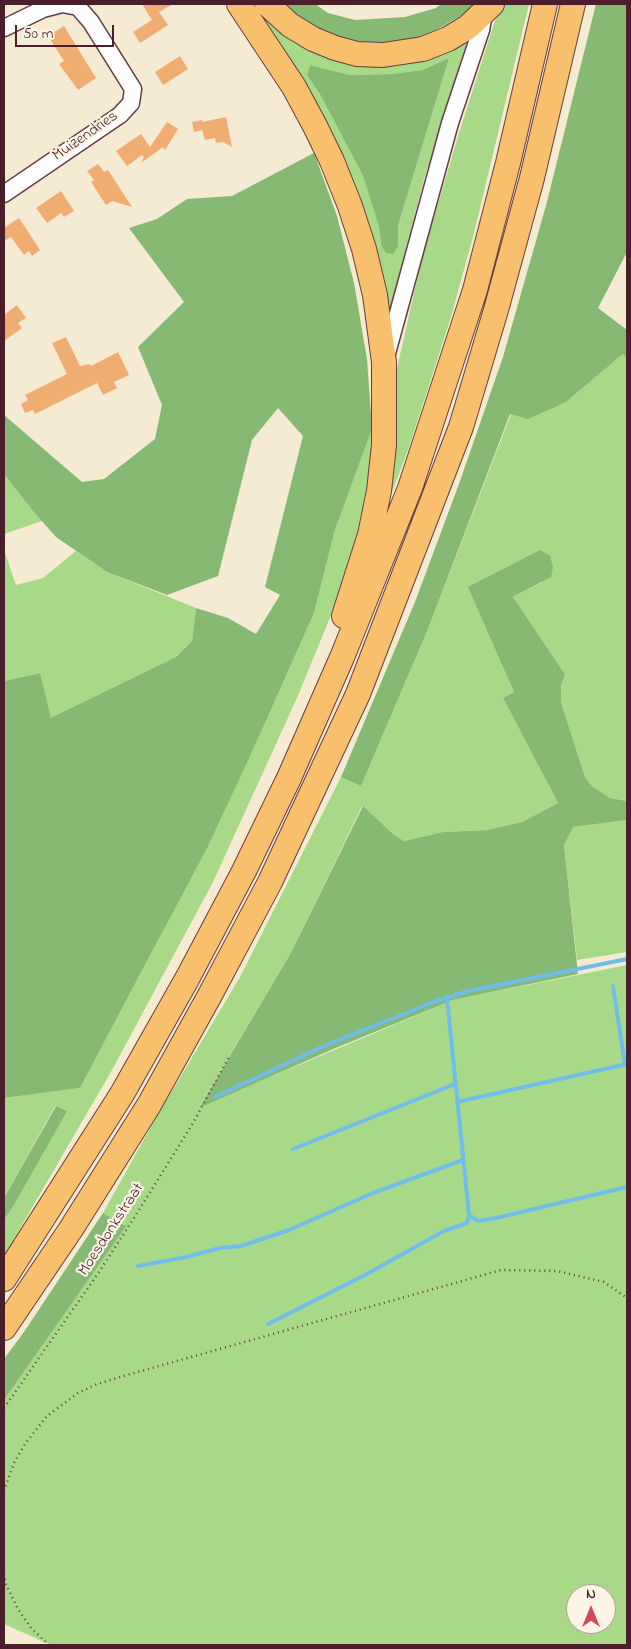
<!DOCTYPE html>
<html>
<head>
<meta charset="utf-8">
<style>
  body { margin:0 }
  #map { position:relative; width:631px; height:1649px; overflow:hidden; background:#f5ead2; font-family:"Indie Flower",sans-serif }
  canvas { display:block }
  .frame { position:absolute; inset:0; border:5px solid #4a1f2b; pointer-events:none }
  .north { position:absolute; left:566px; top:1584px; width:50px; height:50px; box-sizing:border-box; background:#fcf5e5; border:1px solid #b59f9b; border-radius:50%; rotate:0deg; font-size:14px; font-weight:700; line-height:20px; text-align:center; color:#4a1f2b }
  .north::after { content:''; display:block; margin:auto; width:18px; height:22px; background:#d1495b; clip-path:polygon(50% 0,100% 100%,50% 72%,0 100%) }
  .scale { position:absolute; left:15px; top:25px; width:99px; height:22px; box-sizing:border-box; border:2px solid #4a1f2b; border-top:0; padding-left:6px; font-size:15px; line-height:18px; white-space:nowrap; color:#4a1f2b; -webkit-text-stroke:4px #fcf5e5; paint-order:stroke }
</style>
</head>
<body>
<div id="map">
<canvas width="631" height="1649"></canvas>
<div class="frame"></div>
<div class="north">N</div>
<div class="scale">50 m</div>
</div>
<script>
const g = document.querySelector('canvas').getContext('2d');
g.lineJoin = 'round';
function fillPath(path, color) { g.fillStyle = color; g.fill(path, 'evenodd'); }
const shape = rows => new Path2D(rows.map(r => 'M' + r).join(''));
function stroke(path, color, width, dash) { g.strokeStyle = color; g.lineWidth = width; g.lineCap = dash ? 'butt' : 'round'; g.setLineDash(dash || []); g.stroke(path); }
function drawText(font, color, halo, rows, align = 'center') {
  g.font = font + ' "Indie Flower",sans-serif'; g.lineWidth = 4.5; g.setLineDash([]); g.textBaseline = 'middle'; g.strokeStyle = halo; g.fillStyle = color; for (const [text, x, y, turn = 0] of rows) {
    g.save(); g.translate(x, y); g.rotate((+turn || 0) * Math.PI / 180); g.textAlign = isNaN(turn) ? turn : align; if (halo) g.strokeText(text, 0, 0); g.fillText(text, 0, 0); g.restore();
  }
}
fillPath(shape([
  [247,4,259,4,325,54,469,36,424,179,387,321,371,245],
  [449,58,398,226,398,246,381,245,379,227,363,176,321,96,307,75,310,65,350,75,392,74,422,70],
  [504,4,529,4,474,233,451,317,409,447,385,511,393,386,422,258,459,133,499,8],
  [623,354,627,359,627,801,610,798,592,786,585,777,561,702,561,686,565,674,513,597,543,582,469,587,514,692,503,698,558,803,522,822,487,830,443,832,404,841,393,834,362,806,292,951,199,1107,453,1000,627,965,627,1645,51,1645,4,1624,4,1400,125,1225,103,1213,156,1118,240,977,341,777,361,786,428,629,511,414,566,402],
  [576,1594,606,1594,606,1624,576,1624],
  [372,429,372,467,357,535,338,598,297,698,213,882,112,1070,4,1256,4,1220,14,1205,66,1111,55,1106,4,1198,4,1098,80,1088,160,937,257,741,314,613,335,530],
  [4,474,32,510,42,521,4,534],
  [4,550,16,585,43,578,76,551,107,572,196,608,192,641,176,657,51,719,39,673,4,681],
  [627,820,627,952,577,960,564,845,572,827]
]), '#a7d988');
fillPath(shape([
  [283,4,315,4,328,13,355,20,405,17,436,8,441,4,475,4,462,15,436,30,415,39,387,42,363,42,340,38,309,24],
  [596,4,627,4,627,252,598,308,627,330,627,359,623,354,566,402,528,419,510,414,428,629,361,786,341,777,415,602,459,484,503,357,547,202],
  [449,58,398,226,398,246,393,254,386,253,381,245,379,227,363,176,321,96,307,75,310,65,350,75,392,74,422,70],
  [314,153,337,216,354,283,367,359,372,429,335,530,314,613,257,741,208,846,80,1088,4,1098,4,681,40,673,51,718,176,657,192,641,196,608,228,618,256,634,280,595,265,587,303,436,278,408,252,440,218,576,167,595,107,572,56,537,32,510,4,474,4,415,82,482,104,479,155,439,162,405,138,347,184,302,129,228,157,219,187,199,232,196],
  [540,550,550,556,553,567,551,577,513,597,565,674,561,686,561,702,585,777,592,786,610,798,627,801,627,820,573,827,564,845,578,974,453,1000,338,1047,199,1108,292,951,363,806,393,834,404,841,443,832,487,830,522,822,558,803,503,698,514,692,468,587],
  [56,1106,67,1111,14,1205,4,1220,4,1198],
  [103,1213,126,1226,4,1400,4,1359,24,1332]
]), '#85b974');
stroke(shape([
  [613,986,625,1065],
  [215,1097,324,1046,436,1001,468,991,627,959],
  [457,1102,627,1064],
  [293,1149,455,1084],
  [469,1215,478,1221,496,1218,627,1187],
  [138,1266,186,1257,220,1248,241,1246,289,1230,373,1193,463,1160],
  [268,1324,365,1275,444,1231,467,1223,469,1215,447,998]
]), '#71bdea', 4);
fillPath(shape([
  [142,4,173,4,159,12,168,25,140,43,133,32,152,20],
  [64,26,96,78,78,90,59,64,64,61,48,36],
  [180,56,188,69,163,85,155,72],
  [226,117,232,147,223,142,216,143,215,138,205,140,202,130,194,132,192,122,202,120,202,122],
  [167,122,178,129,165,150,163,147,141,163,144,157,142,155,127,166,116,151,141,134,150,147],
  [98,164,104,172,108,170,132,207,112,201,106,205,91,182,94,180,87,171],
  [61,191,74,211,64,217,61,213,47,223,36,208],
  [19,218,40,250,32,256,29,251,24,255,11,237,4,241,4,228],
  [17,305,26,318,18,323,22,328,4,341,4,315],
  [66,337,80,366,90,364,91,366,118,352,129,375,114,382,117,388,103,395,97,383,35,414,33,410,25,413,21,404,28,400,25,395,67,374,52,343]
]), '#efad72');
const minor = shape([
  [4,28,43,9,62,4,78,7,91,22,133,89,131,103,120,115,4,194],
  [386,357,450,123,481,30,484,13]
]);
const highway = shape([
  [239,4,294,87,315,126,332,161,350,206,364,249,375,295,384,362,384,445,379,491,370,535,344,616],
  [267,4,290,25,313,39,335,48,357,54,383,55,423,49,448,39,468,27,492,4],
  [4,1279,122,1094,187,979,244,871,289,778,343,655,410,488,475,290,508,163,545,4],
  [4,1328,71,1229,149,1105,210,995,270,882,358,694,461,427,496,310,532,178,573,4]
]);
stroke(minor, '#643d44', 19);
stroke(highway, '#643d44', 26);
stroke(shape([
  [4,1408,97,1275,134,1218,193,1123,229,1057],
  [4,1491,14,1463,25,1444,47,1416,78,1393,97,1384,127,1375,501,1270,557,1271,604,1282,627,1298],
  [4,1574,6,1585,18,1609,31,1628,49,1645]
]), '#643d44', 2.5, [1, 4]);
stroke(minor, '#fff', 16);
stroke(highway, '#f8bf6c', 24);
drawText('16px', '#4a1f2b', '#fcf5e5', [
  ["Muizendries",86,137,-35],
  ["Moesdonkstraat",112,1230,-57]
]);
</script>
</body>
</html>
